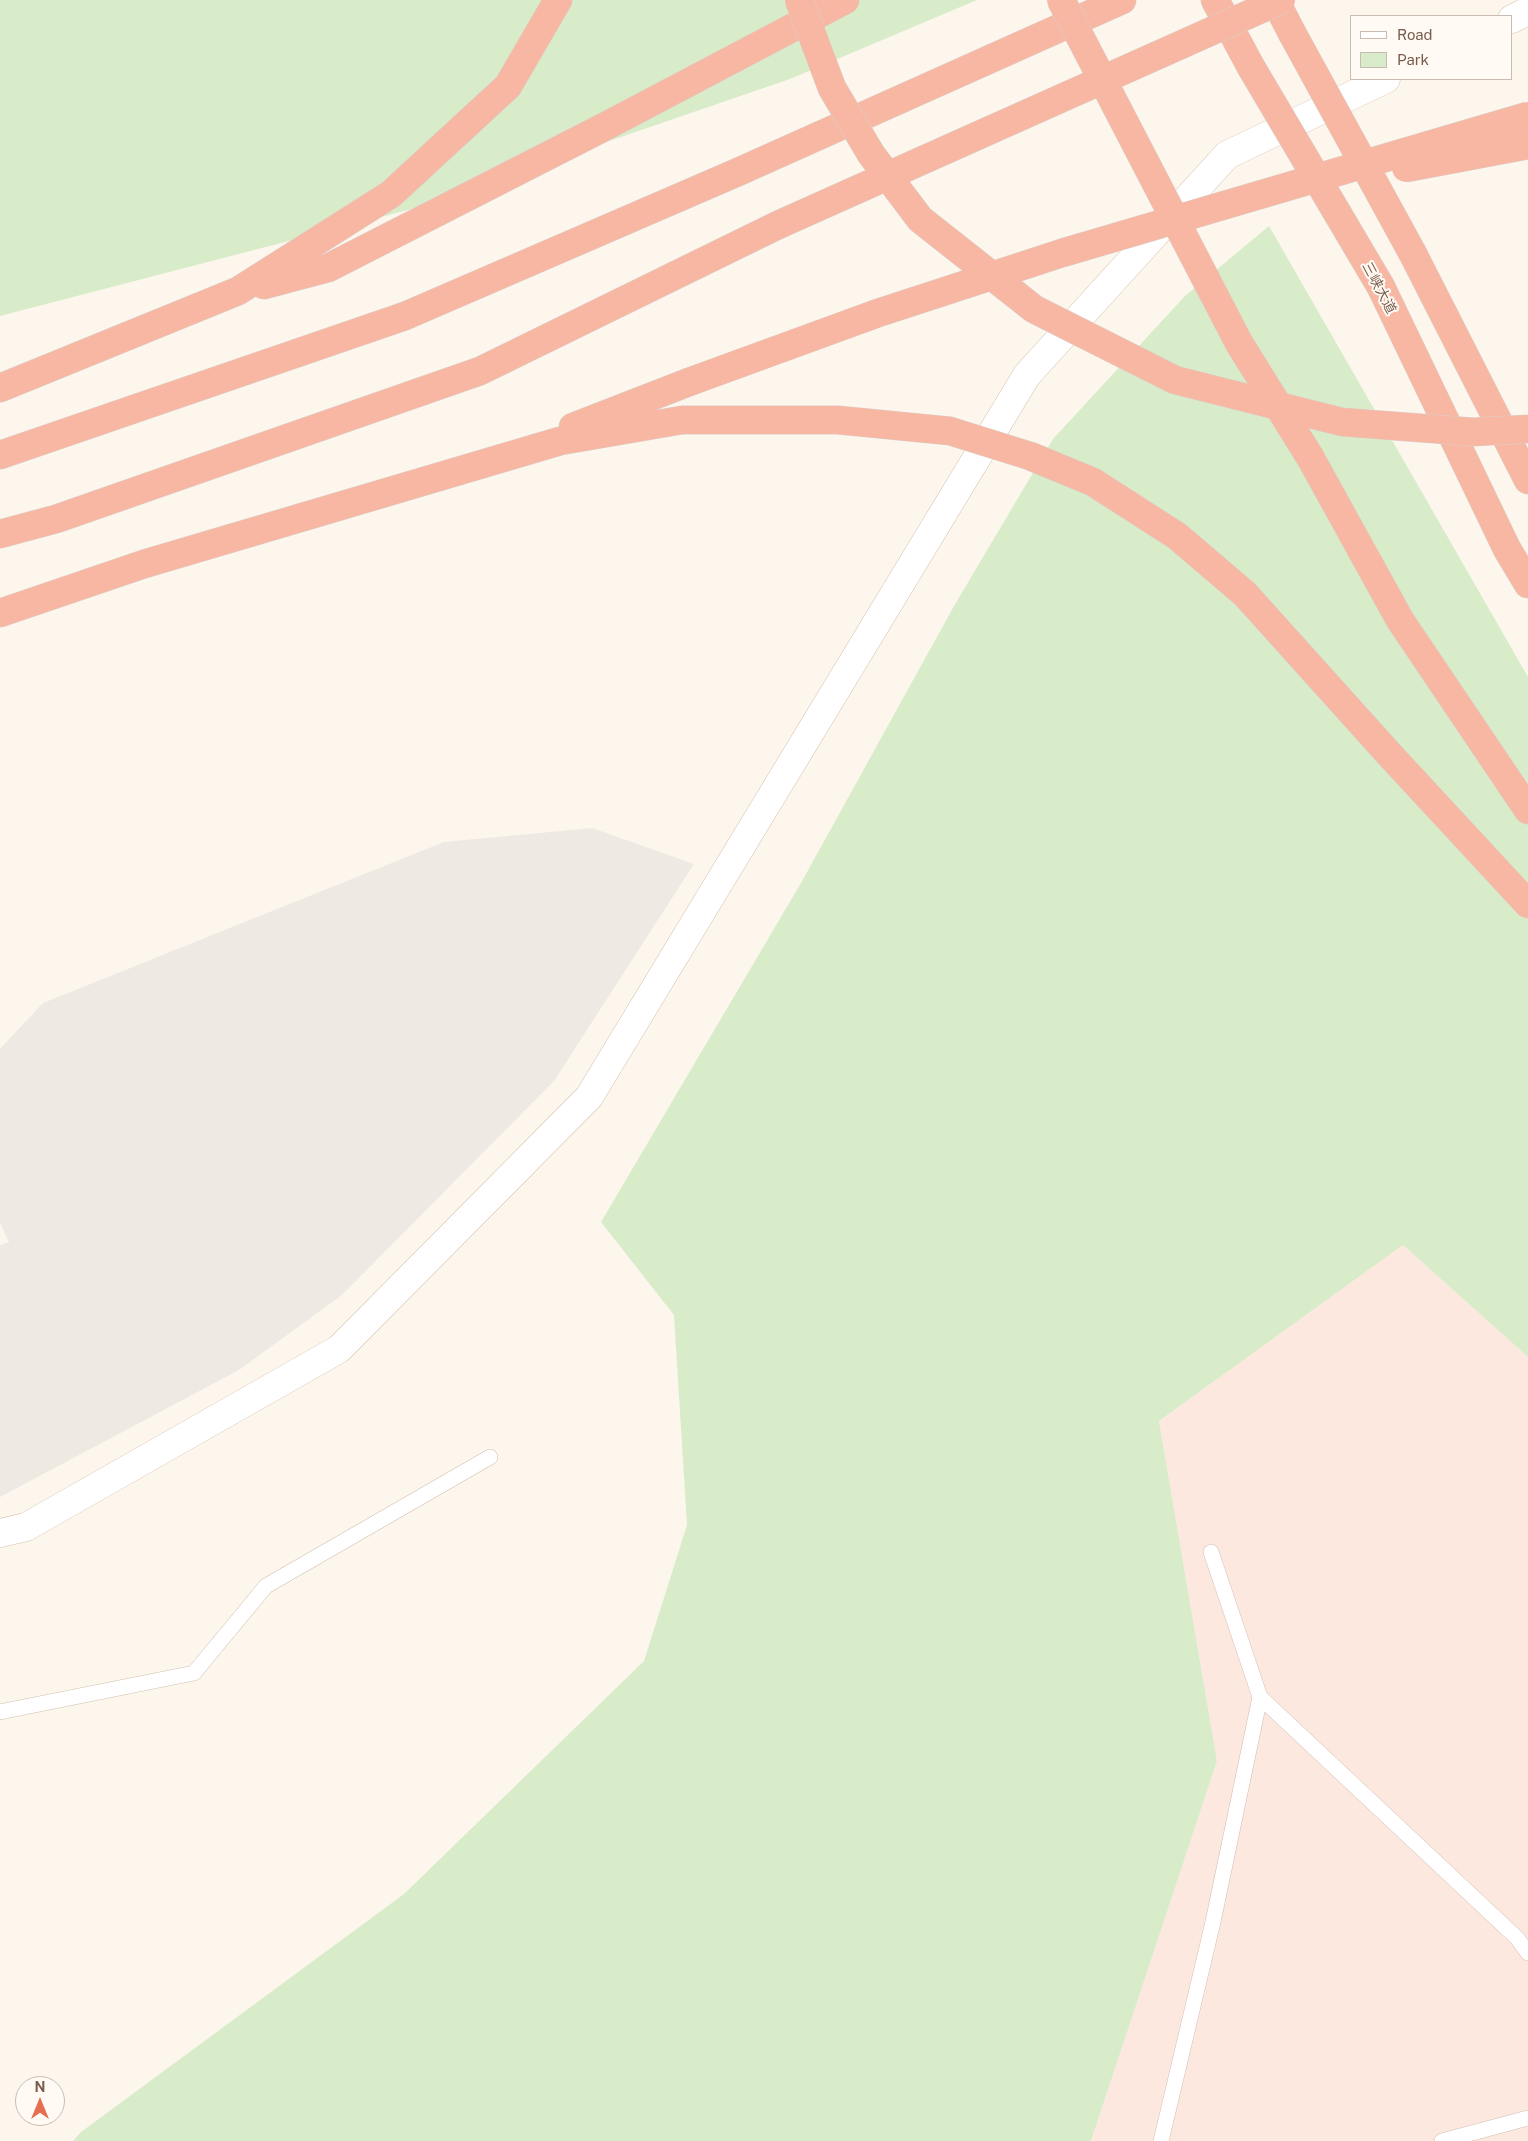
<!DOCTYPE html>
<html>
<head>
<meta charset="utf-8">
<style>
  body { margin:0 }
  #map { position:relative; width:1528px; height:2141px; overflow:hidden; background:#fdf6ec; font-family:"Public Sans",sans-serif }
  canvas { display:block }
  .legend { position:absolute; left:1350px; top:15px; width:162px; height:65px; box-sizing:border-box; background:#fffaf3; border:1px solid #cabbb1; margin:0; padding:6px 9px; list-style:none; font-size:15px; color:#7a5c4d }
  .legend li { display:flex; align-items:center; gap:10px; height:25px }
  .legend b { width:25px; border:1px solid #cabbb1 }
  .north { position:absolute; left:15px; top:2076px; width:50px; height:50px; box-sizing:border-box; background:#fffaf3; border:1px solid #cabbb1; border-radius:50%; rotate:0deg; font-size:14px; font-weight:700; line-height:20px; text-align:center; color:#7a5c4d }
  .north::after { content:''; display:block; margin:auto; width:18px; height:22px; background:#e76f51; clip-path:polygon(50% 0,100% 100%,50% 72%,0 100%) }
</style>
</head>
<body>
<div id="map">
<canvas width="1528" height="2141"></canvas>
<ul class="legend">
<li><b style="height:6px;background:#fff"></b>Road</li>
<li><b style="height:14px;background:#d8ecc9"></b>Park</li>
</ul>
<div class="north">N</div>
</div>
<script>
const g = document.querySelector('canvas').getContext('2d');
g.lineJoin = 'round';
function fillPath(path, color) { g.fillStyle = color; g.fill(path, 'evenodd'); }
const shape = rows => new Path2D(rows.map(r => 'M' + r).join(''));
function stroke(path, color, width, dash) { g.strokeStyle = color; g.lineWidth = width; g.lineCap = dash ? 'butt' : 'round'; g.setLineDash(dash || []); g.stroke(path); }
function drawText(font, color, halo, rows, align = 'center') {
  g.font = font + ' "Public Sans","Noto Sans SC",sans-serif'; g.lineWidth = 4; g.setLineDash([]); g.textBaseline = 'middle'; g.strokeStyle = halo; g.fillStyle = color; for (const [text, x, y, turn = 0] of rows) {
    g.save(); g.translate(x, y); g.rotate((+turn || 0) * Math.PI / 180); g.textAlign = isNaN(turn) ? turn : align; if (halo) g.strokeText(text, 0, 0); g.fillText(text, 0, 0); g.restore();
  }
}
fillPath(shape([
  [1403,1245,1528,1357,1528,2141,1091,2141,1217,1761,1159,1421]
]), '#fde8e0');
fillPath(shape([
  [592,828,694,864,554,1081,342,1295,239,1370,0,1497,0,1245,9,1242,0,1223,0,1049,43,1003,444,842]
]), '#efe9e4');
fillPath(shape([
  [0,0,977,0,790,79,408,210,0,316],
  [1269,226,1528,677,1528,1357,1403,1245,1159,1421,1217,1761,1091,2141,73,2141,81,2132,404,1894,644,1661,687,1525,674,1315,601,1222,801,883,954,606,1053,439,1185,296]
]), '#d8ecc9');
const lane = shape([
  [1211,1552,1260,1697,1517,1938,1528,1953],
  [0,1712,194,1673,266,1586,490,1457],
  [1161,2141,1213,1922,1260,1697],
  [1442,2141,1528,2118]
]);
const secondary = shape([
  [1512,19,1528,11],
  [0,1533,26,1527,339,1349,589,1097,1027,375,1227,155,1386,79]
]);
const highway = shape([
  [1215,0,1251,67],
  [1275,0,1292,33],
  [1413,254,1528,480],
  [264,285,328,268,606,126,845,0],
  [1381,287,1507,549,1528,584],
  [0,388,238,291,391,194,508,86,558,0],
  [573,427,689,382],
  [0,455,405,316,738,172,1122,0],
  [1310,457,1400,620,1528,810],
  [0,534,56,519,480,371,778,225],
  [0,613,144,564,560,441,682,420],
  [1389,754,1528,904]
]);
stroke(lane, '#d1beb0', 16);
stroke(secondary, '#d6c0b0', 29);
stroke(highway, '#dad1cd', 29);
stroke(lane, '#fff', 15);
stroke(secondary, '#fff', 28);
stroke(highway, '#f7b7a3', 28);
const highwayBridge = shape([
  [799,0,832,88,871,154,920,219,1034,309,1175,380,1342,422,1473,432,1528,429],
  [1061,0,1239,343,1310,457],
  [1292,33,1413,254],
  [1251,67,1381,287],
  [1406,168,1528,145],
  [778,225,1281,0],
  [689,382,878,313,1062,253,1528,116],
  [682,420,838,420,950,431,1030,456,1093,482,1177,536,1245,594,1389,754]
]);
stroke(highwayBridge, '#dad1cd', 29, []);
stroke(highwayBridge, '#f7b7a3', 28);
drawText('14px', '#7a5c4d', '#fffaf3', [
  ["三峡大道",1379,288,62]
]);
</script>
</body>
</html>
